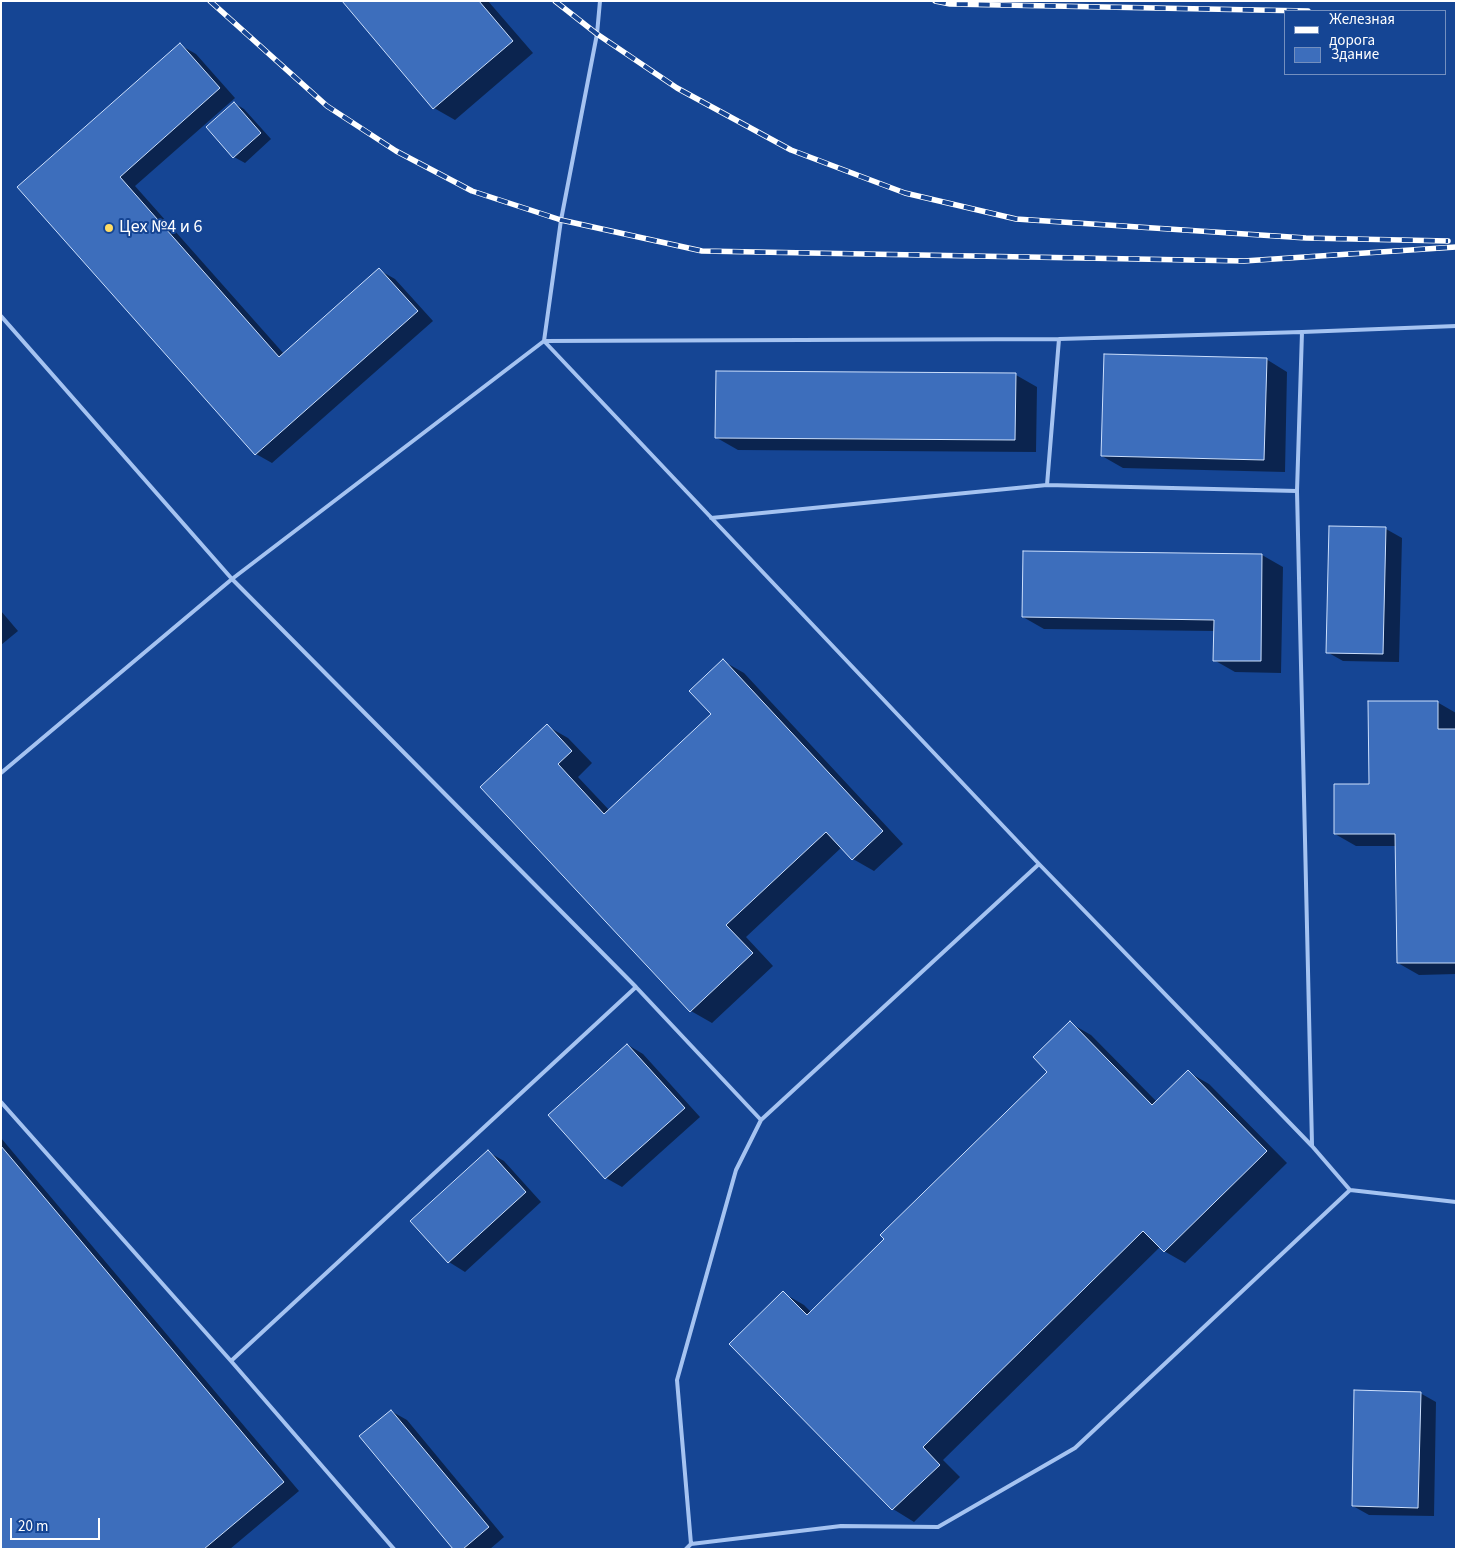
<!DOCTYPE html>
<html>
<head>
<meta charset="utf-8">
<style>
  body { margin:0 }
  #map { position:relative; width:1457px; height:1550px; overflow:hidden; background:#154594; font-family:"Source Sans 3",sans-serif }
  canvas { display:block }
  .frame { position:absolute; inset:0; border:2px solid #fff; pointer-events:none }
  .legend { position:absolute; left:1284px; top:10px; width:162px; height:65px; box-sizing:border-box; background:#154594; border:1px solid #738fbf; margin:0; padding:6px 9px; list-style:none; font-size:15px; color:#fff }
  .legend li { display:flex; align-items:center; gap:10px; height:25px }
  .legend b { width:25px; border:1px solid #738fbf }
  .scale { position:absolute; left:10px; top:1518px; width:90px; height:22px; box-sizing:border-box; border:2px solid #fff; border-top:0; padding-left:6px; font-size:15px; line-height:18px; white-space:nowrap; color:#fff; -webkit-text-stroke:4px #154594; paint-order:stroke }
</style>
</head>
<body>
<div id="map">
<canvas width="1457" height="1550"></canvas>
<div class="frame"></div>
<ul class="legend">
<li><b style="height:6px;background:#fff"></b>Железная дорога</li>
<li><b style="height:14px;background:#3d6ebc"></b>Здание</li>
</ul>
<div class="scale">20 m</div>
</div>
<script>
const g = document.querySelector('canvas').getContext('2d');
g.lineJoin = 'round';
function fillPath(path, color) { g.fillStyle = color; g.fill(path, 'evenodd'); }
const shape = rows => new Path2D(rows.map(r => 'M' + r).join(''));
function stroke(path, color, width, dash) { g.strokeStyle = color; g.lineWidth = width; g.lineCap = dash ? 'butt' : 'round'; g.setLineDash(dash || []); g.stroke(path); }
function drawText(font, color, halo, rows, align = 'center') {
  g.font = font + ' "Source Sans 3",sans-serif'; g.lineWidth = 4; g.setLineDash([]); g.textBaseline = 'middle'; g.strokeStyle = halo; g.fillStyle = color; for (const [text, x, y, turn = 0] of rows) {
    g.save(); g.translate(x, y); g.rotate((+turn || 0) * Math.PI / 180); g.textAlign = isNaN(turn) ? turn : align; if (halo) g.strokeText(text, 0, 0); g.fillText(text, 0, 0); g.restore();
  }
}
fillPath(shape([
  [343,1,488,1,533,53,455,120,434,108],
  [180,45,196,54,235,98,135,186,284,354,379,270,395,279,433,321,272,463,256,454,19,187],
  [234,103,244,109,271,139,245,163,234,157],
  [1266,359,1287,372,1285,472,1123,468,1102,456],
  [1016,375,1037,387,1036,452,738,450,717,438],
  [1386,529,1402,538,1399,662,1343,661,1327,652],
  [1262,555,1283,567,1281,673,1235,672,1214,660,1215,631,1044,629,1023,617],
  [1,611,18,631,1,645],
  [723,661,744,673,903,844,874,871,853,859,842,847,746,937,773,966,712,1023,691,1011,482,787,547,726,568,738,592,763,578,777,610,811,713,714],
  [1437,702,1456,713,1456,974,1419,975,1398,963,1396,846,1356,846,1335,834,1370,785],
  [1070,1023,1091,1035,1157,1102,1188,1072,1209,1084,1287,1163,1185,1263,1164,1251,1160,1247,943,1460,960,1477,914,1522,893,1509,731,1344,783,1293,804,1305,811,1312,886,1239,1048,1072],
  [628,1045,643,1054,700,1117,622,1187,606,1178],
  [1,1138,299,1491,230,1549,1,1549],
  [488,1152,504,1161,541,1202,465,1272,449,1262,411,1221],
  [1420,1393,1436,1402,1434,1516,1369,1515,1353,1506],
  [391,1411,407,1420,504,1537,490,1549,454,1549]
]), '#0007');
const building = shape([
  [342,1,479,1,513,41,433,109,342,1],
  [180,43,220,88,120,177,279,357,379,268,418,311,255,455,17,187,180,43],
  [234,102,261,133,233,158,206,127,234,102],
  [1104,354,1267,358,1264,460,1101,456,1104,354],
  [716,371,1016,373,1015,440,715,438,716,371],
  [1329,526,1386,527,1383,654,1326,653,1329,526],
  [1023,551,1262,554,1261,661,1213,661,1214,620,1022,617,1023,551],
  [723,659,883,831,852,860,826,832,726,925,753,953,690,1012,480,787,547,724,572,751,558,764,604,814,711,714,689,691,723,659],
  [1368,701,1438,701,1438,729,1456,729,1456,963,1397,963,1395,834,1334,834,1334,784,1369,784,1368,701],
  [1070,1021,1152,1105,1188,1070,1267,1151,1164,1252,1143,1231,923,1447,940,1465,892,1510,729,1344,783,1291,807,1315,884,1239,880,1235,1047,1072,1033,1057,1070,1021],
  [627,1044,685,1108,605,1179,548,1115,627,1044],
  [1,1146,284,1482,204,1549,1,1549,1,1146],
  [488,1150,526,1192,448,1263,410,1221,488,1150],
  [1354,1390,1421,1392,1418,1508,1352,1506,1354,1390],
  [391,1410,489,1527,463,1549,453,1549,359,1436,391,1410]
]);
fillPath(building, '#3d6ebc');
stroke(building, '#ccdffc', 1);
stroke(shape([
  [600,1,597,34,561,220,544,341,232,579,636,987,761,1120],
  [1,316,232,579,1,773],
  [1456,326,1302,332,1059,339,544,341,1039,864,1312,1146,1350,1190,1456,1202],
  [1047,485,1059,339],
  [1297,491,1302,332],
  [711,518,1047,485,1297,491,1312,1145],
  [1,1102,231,1361,394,1549],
  [231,1361,636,987],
  [691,1544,841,1526,938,1527,1075,1448,1350,1190],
  [686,1549,691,1544,677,1380,736,1170,761,1120,1039,864]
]), '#a5c3f1', 4);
const rail = shape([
  [210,1,327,106,396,151,472,191,561,220,702,251,1244,261,1456,247],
  [555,1,597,34,677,88,791,150,905,193,1016,219,1306,238,1448,241],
  [935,1,950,4,1308,11]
]);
stroke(rail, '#fff', 5.5);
stroke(rail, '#154594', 4, [11]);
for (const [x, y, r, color] of [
  [109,228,5,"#ffdc65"]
]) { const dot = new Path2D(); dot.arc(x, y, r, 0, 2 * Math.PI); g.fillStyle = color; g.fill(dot); stroke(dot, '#154594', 2); }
drawText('18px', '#fff', '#154594', [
  ["Цех №4 и 6",119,228]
], 'left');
</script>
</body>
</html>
